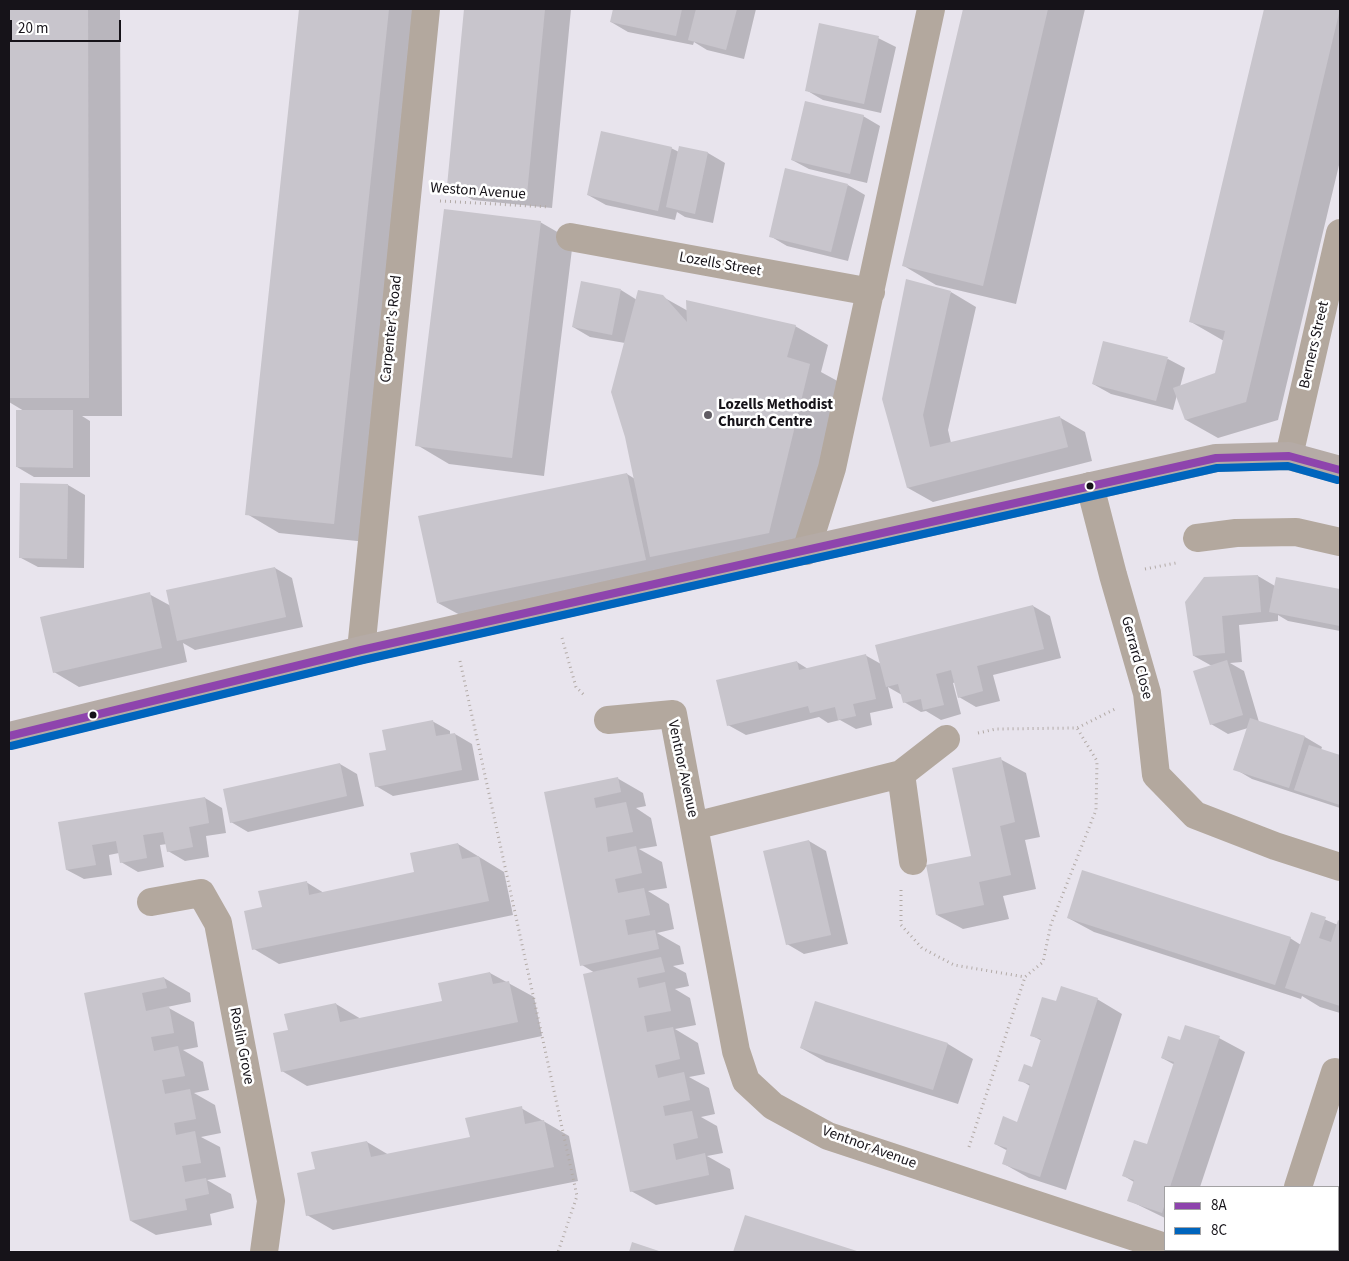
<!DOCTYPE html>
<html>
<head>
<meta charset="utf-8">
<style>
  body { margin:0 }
  #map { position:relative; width:1349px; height:1261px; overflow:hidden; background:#e8e4ed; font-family:"Source Sans 3",sans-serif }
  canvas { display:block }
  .frame { position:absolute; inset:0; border:10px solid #161319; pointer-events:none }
  .legend { position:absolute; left:1164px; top:1186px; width:175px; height:65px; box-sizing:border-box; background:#fff; border:1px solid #a2a1a3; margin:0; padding:6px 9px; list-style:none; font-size:15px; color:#161319 }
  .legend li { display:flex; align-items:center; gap:10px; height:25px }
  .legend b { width:25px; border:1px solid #a2a1a3 }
  .scale { position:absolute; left:10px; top:20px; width:111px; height:22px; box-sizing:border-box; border:2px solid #161319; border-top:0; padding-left:6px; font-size:15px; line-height:18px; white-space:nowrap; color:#161319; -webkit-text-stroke:4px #fff; paint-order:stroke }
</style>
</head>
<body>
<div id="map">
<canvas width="1349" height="1261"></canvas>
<div class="frame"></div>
<ul class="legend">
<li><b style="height:6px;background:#8e44ad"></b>8A</li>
<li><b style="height:6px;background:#0065bd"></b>8C</li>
</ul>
<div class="scale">20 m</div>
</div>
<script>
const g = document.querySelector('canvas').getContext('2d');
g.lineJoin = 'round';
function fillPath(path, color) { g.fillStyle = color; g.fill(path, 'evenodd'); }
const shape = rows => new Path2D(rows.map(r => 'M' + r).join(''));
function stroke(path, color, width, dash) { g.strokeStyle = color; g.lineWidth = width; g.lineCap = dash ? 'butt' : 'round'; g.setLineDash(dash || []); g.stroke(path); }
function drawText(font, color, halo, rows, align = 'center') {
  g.font = font + ' "Source Sans 3",sans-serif'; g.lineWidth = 5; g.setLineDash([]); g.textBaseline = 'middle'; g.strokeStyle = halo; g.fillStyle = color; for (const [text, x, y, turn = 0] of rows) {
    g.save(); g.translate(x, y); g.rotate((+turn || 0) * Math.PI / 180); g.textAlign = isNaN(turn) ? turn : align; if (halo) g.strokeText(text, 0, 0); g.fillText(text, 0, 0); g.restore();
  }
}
fillPath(shape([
  [9,9,120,9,122,416,82,416,90,421,90,477,34,477,17,467,24,411,9,402],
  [301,9,424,9,367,542,279,533,247,514],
  [465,9,571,9,552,208,473,200,448,186],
  [614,9,756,9,744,59,707,50,694,42,693,45,628,32,611,22],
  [965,9,1085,9,1016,304,936,285,904,266],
  [1266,9,1340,9,1340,161,1278,420,1218,438,1186,420,1177,395,1173,410,1111,394,1093,384,1168,359,1185,368,1180,387,1216,374,1224,341,1191,322],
  [878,38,896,47,881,113,823,100,806,90],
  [863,116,880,126,867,183,809,169,792,160],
  [680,147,708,153,725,163,713,223,685,217,677,212,675,220,606,205,588,195,671,148,679,152],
  [848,185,865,195,848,261,787,246,770,236],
  [540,222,573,241,544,476,449,464,417,445],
  [621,290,637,300,663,297,688,311,795,326,828,345,821,372,843,384,802,552,471,621,438,603,627,474,635,479,625,343,590,337,573,327],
  [951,292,976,307,948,430,951,443,1059,417,1085,432,1092,461,933,502,908,488,883,399],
  [68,485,85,495,84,568,38,567,21,558],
  [275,568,292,578,303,627,195,650,183,643,187,662,79,687,54,672,149,594,171,606],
  [1258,576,1275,586,1277,578,1340,591,1340,631,1288,621,1278,615,1278,621,1239,625,1242,662,1230,663,1244,671,1259,722,1305,737,1322,747,1321,750,1340,756,1340,808,1252,779,1235,769,1248,728,1228,734,1211,724,1212,666,1194,656,1186,602],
  [1033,606,1050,616,1061,658,993,675,1000,701,976,707,959,697,956,682,953,683,961,714,941,720,926,711,921,712,904,702,902,695,888,687,893,708,870,713,872,725,856,729,840,720,828,723,819,717,746,735,728,725,797,662,808,669,865,655,881,664],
  [432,721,450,731,450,735,455,734,472,744,479,780,393,796,376,786,387,751],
  [1000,759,1026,773,1040,837,1025,840,1036,889,1003,896,1009,919,963,929,937,915,972,857],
  [340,764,357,774,364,806,248,832,231,822],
  [617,778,643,793,646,806,636,808,651,818,657,846,639,849,662,862,667,888,648,891,669,904,674,929,657,933,680,946,684,964,673,966,686,973,689,986,675,989,690,998,696,1025,675,1029,698,1043,705,1074,689,1077,709,1088,715,1114,701,1117,717,1126,723,1153,707,1156,730,1169,734,1189,656,1205,631,1191,595,973,582,965,545,793],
  [205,798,222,808,226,833,206,836,209,857,185,861,168,851,167,844,160,845,164,867,138,872,121,862,119,853,109,855,112,875,84,879,67,870,59,823],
  [809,841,826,851,848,944,804,954,787,944],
  [458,844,504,872,513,915,279,964,254,949,306,882,324,893,416,873],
  [1312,914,1338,925,1340,923,1340,1013,1320,1007,1302,996,1301,999,1094,932,1068,918,1290,938,1301,945],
  [490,973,534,997,542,1036,307,1086,282,1071,289,1031,336,1004,361,1019,444,1002],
  [164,978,190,993,191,1002,167,1007,194,1022,198,1047,183,1050,203,1062,209,1090,194,1093,215,1105,221,1133,201,1137,220,1147,226,1177,207,1180,231,1194,234,1208,210,1214,212,1225,156,1235,131,1221,86,994],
  [1097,999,1122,1014,1066,1190,1029,1178,1004,1164,1008,1151,995,1144,1018,1123,1030,1086,1020,1080,1033,1068,1042,1041,1031,1035,1057,1003],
  [1219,1038,1245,1052,1200,1187,1165,1187,1165,1218,1128,1200,1134,1182,1124,1176,1148,1146,1175,1065,1162,1058,1181,1041],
  [948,1044,973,1059,958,1104,826,1062,801,1048],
  [521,1108,569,1136,578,1181,333,1230,307,1215,316,1170,367,1142,389,1155,471,1138],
  [746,1217,857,1252,735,1252]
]), '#0003');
fillPath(shape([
  [9,9,88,9,89,398,9,398],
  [299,9,389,9,334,524,245,515],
  [464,9,545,9,527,194,447,186],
  [613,9,682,9,676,36,610,22],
  [696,9,737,9,726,50,688,40],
  [963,9,1048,9,983,286,902,266],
  [1264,9,1340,9,1246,402,1185,420,1173,388,1215,373,1225,331,1189,322],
  [819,23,879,36,864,104,805,91],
  [805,101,864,115,850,174,791,160],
  [601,131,672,147,658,211,587,195],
  [679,146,708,152,695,214,666,207],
  [785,168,848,184,831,252,769,237],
  [444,209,541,221,512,458,415,446],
  [906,279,951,291,923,415,930,447,1060,416,1068,447,907,488,882,399],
  [581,281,621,289,612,335,572,327],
  [638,290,663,295,687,322,686,300,796,325,787,357,810,364,769,533,650,557,625,437,611,392],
  [1103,341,1168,357,1156,401,1092,384],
  [16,410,73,410,73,468,16,467],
  [627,473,646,560,437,603,418,516],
  [20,483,68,484,67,559,19,558],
  [275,567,286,617,177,641,166,590],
  [1258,575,1261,612,1222,616,1225,653,1193,656,1185,602,1204,577],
  [1276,577,1340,589,1340,626,1269,612],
  [150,592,162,648,53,673,40,617],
  [1033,605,1044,649,977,666,983,691,958,698,951,670,936,674,944,705,923,710,921,699,903,703,898,684,886,687,875,645],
  [866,654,876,699,853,704,856,716,838,720,835,707,810,713,808,706,727,726,716,680,797,661,799,670],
  [1227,660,1243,715,1210,725,1193,671],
  [1250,718,1305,736,1289,788,1233,770],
  [433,720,436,736,455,733,462,770,375,787,369,753,386,750,382,730],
  [1309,745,1340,755,1340,805,1294,790],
  [1001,757,1015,822,1000,826,1011,875,979,882,984,905,936,915,926,865,971,856,952,768],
  [340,763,347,796,230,823,223,789],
  [618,777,621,792,594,798,596,808,626,802,633,832,606,837,608,852,636,846,642,873,615,879,618,893,644,888,650,915,625,920,628,935,655,930,659,949,580,966,544,792],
  [205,797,209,823,189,827,193,847,167,852,163,832,143,835,147,858,120,863,116,841,92,845,96,865,66,870,58,822],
  [809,840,831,935,786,945,763,851],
  [458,843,462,859,479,856,489,901,252,950,244,911,262,907,258,891,307,881,309,895,414,872,410,853],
  [1082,870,1291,937,1275,985,1067,918],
  [1311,912,1326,917,1319,938,1331,942,1338,920,1340,921,1340,1006,1285,988],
  [661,957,665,972,637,978,639,988,665,982,671,1011,644,1016,647,1032,673,1027,680,1059,655,1065,658,1078,684,1072,690,1100,663,1106,665,1116,692,1111,698,1138,673,1144,676,1160,705,1153,709,1175,630,1192,583,974],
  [490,972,493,984,509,981,518,1022,281,1072,273,1033,288,1030,284,1014,336,1003,340,1022,442,1001,438,983],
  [164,977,167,988,142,993,146,1011,169,1006,174,1033,151,1037,154,1051,178,1046,185,1076,162,1080,165,1094,190,1089,196,1119,174,1123,176,1135,195,1131,201,1163,182,1166,185,1182,206,1178,209,1194,185,1199,187,1210,130,1221,84,993],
  [1061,986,1098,998,1040,1177,1002,1164,1007,1148,994,1144,1003,1116,1017,1122,1030,1084,1018,1081,1024,1064,1032,1067,1041,1039,1030,1036,1042,997,1056,1001],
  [815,1001,948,1043,933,1090,800,1048],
  [1185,1025,1220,1036,1170,1187,1165,1187,1165,1203,1162,1213,1127,1201,1134,1180,1122,1176,1134,1140,1147,1144,1174,1062,1161,1058,1168,1036,1180,1040],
  [522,1106,525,1124,544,1120,554,1167,306,1216,297,1173,315,1169,311,1152,367,1141,371,1157,470,1137,465,1118],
  [745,1215,860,1252,733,1252],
  [632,1242,662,1252,629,1252]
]), '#c8c5cc');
stroke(shape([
  [440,201,549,207],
  [1145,569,1176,563],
  [562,638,576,687,585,696],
  [460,661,577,1196,558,1252],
  [978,733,996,729,1077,728,1115,709],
  [901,890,901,925,922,948,954,965,1025,977,1043,962,1051,924,1096,810,1097,761,1077,728],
  [969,1147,1025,977]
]), '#b2aaa6', 3, [1, 4]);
stroke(shape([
  [570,237,871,292],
  [1289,456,1340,233],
  [1090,486,1113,575,1147,693,1156,775,1195,815,1275,846,1340,867],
  [1197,538,1236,533,1296,532,1340,542],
  [806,551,832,468,931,9],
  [361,650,426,9],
  [608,720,673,714,736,1051,746,1081,773,1106,828,1136,1165,1247],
  [901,774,913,861],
  [694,826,901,774,946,739],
  [151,902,201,893,218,923,271,1201,264,1252],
  [1298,1187,1335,1072],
  [1278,1252,1278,1250]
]), '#b3a89e', 28);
stroke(shape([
  [9,736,361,650,1216,458,1289,456,1340,470]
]), '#b5aba6', 28);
stroke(shape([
  [9,736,361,650,1216,458,1289,456,1340,470]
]), '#8e44ad', 8);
stroke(shape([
  [11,746,363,660,1217,468,1288,466,1337,480]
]), '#0065bd', 8);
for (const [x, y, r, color] of [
  [708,415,5,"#605c63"],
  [1090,486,4.5,"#161319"],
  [93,715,4.5,"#161319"]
]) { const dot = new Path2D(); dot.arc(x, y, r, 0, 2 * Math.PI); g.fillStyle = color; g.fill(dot); stroke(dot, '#fff', 2); }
drawText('15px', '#161319', '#fff', [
  ["Weston Avenue",478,192,4],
  ["Lozells Street",720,265,10],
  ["Carpenter's Road",392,329,-84],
  ["Berners Street",1315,345,-77],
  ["Gerrard Close",1136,658,75],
  ["Ventnor Avenue",682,769,78],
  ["Roslin Grove",241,1046,79],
  ["Ventnor Avenue",869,1148,20]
]);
drawText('bold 15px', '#161319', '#fff', [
  ["Lozells Methodist",718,406],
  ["Church Centre",718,423]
], 'left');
</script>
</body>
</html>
